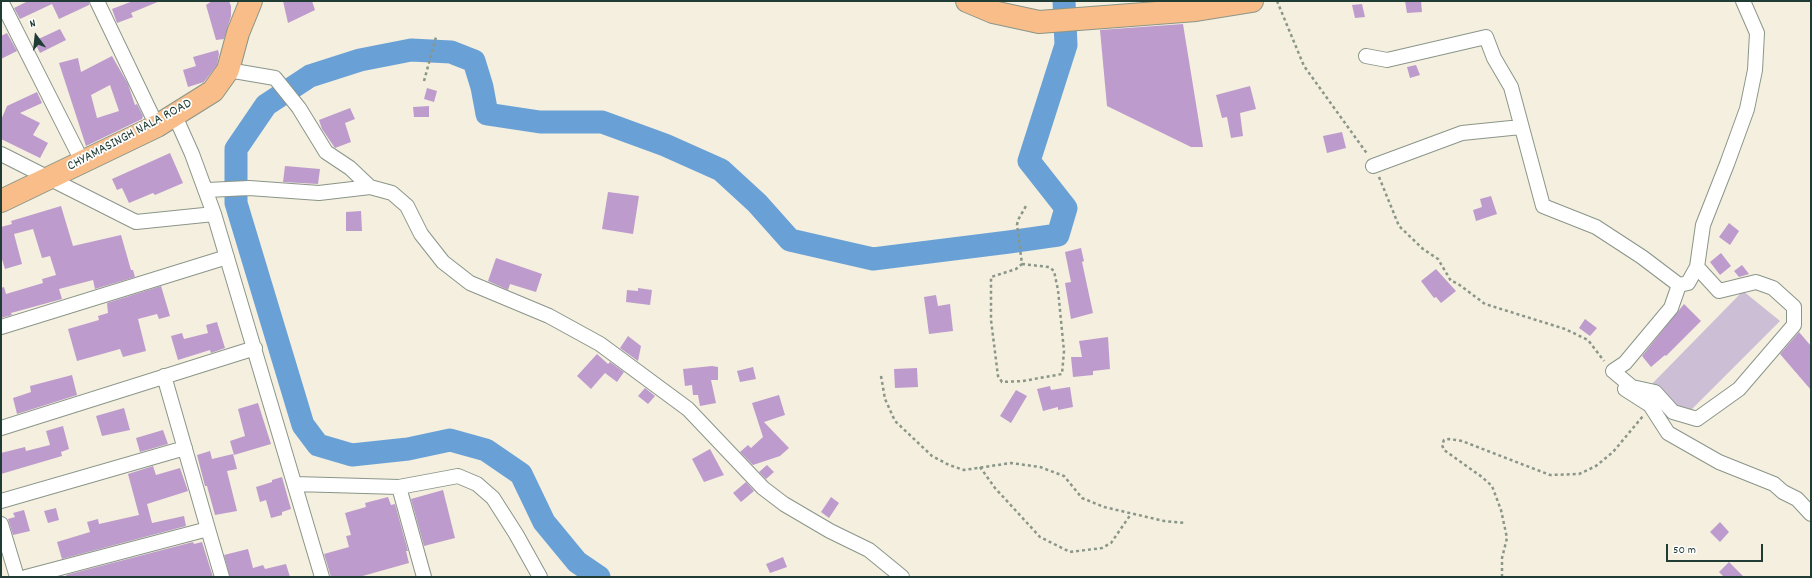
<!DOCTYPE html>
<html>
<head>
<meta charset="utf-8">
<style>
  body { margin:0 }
  #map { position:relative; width:1812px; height:578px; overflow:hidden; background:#f4efde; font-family:Dekko,sans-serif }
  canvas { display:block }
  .frame { position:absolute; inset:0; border:2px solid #1f3d34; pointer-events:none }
  .north { position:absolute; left:16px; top:16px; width:40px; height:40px; -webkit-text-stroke:3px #fff; paint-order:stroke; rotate:345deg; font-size:11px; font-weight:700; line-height:16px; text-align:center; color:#1f3d34 }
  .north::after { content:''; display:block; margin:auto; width:14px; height:18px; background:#1f3d34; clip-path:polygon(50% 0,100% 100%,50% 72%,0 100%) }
  .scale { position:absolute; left:1666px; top:544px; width:97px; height:18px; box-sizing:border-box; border:2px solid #1f3d34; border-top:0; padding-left:5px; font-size:12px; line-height:14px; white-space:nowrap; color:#1f3d34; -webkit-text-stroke:3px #fff; paint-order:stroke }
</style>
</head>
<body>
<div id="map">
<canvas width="1812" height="578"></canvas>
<div class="frame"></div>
<div class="north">N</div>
<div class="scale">50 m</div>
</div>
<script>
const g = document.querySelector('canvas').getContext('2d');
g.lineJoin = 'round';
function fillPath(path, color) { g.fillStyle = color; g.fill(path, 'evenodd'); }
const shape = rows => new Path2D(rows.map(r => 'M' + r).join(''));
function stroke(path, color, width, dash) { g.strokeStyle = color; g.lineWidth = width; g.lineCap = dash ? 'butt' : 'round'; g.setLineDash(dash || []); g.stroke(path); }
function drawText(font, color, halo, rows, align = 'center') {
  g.font = font + ' Dekko,sans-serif'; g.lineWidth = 3.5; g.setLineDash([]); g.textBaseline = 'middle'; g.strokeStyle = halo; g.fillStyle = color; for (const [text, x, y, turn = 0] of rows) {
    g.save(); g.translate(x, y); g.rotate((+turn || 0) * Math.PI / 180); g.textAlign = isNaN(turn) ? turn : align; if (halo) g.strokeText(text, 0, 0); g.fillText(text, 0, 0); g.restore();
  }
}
fillPath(shape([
  [1743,291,1780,321,1679,422,1647,389]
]), '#ccbed4');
stroke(shape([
  [599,577,577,562,544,522,521,474,486,450,450,440,408,449,352,455,318,445,303,425,236,203,236,149,266,105,310,76,360,60,411,50,451,52,474,61,482,87,487,114,540,122,602,122,665,145,721,170,757,203,790,240,873,259,1009,242,1058,235,1066,208,1029,161,1066,45,1064,1]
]), '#69a1d7', 23);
fillPath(shape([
  [28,1,89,1,89,5,59,19,52,4,20,19,14,8],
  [133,1,160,1,131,13,133,17,117,23,112,9],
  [212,1,229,1,231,6,231,16,224,39,216,40,206,5],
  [283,1,312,1,315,10,288,23],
  [1405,1,1421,1,1422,12,1407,13],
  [1362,4,1365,17,1355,18,1352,5],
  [1183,24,1203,147,1191,147,1107,106,1100,30],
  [60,29,66,40,40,53,34,41],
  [7,33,17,51,1,59,1,36],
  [218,50,219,54,217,65,204,82,188,87,183,70,196,66,193,57],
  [112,56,128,84,135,105,137,104,143,116,142,119,86,146,59,63,78,58,81,72],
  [110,85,119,111,97,118,91,95],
  [1416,65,1420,75,1410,78,1407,67],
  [1250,86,1256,109,1240,113,1243,136,1231,138,1227,117,1222,118,1216,95],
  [427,88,437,91,434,102,424,99],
  [37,92,42,103,20,113,40,123,33,135,48,143,40,158,1,139,1,120,7,106],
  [429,106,429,117,414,117,413,107],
  [350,108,355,119,345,123,351,142,335,148,322,129,319,120],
  [1342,132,1346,148,1327,153,1323,136],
  [170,153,183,183,155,195,153,193,129,203,122,188,117,190,112,179],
  [285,166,320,169,318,184,283,182],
  [608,192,639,196,633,234,602,229],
  [1491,196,1497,214,1476,221,1473,210,1482,207,1480,199],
  [61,206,73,246,121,235,131,270,133,270,135,277,95,289,93,280,59,289,62,299,11,313,12,315,1,318,1,288,4,287,6,294,43,283,42,279,56,275,50,256,42,258,33,229,14,234,22,264,5,269,1,256,1,227,12,224,11,221],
  [361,211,362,231,346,231,346,212],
  [1729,223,1739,231,1730,245,1719,237],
  [1081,248,1084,261,1082,262,1093,313,1071,319,1065,283,1071,282,1065,252],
  [1721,253,1731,266,1720,275,1710,262],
  [496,258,542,274,536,292,510,284,508,290,488,281],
  [1742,265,1749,274,1739,277,1734,271],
  [1436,269,1456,291,1441,303,1436,297,1434,298,1421,281],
  [161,286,170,316,159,319,157,314,138,319,146,351,123,357,120,349,77,361,68,329,99,320,98,316,108,313,107,303],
  [638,288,652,290,650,305,626,302,627,290,638,291],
  [936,295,938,306,950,304,953,331,929,334,924,297],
  [1684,304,1701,321,1666,356,1665,355,1651,367,1642,356],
  [1585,319,1597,328,1590,336,1579,328],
  [217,322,225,348,211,353,210,350,178,360,171,336,182,333,184,339,208,333,206,325],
  [1799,332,1811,346,1811,390,1780,354],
  [628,336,641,346,638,361,620,348],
  [1108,337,1110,369,1093,371,1093,375,1073,377,1071,357,1082,357,1079,341],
  [597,354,608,364,610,362,624,372,617,382,605,373,591,389,577,376],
  [712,366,718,367,718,380,711,380,716,403,700,406,698,395,693,395,692,385,685,386,683,369],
  [753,367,756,379,740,382,737,371],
  [917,368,918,387,895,388,894,369],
  [72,375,77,395,17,414,13,398,31,392,30,386],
  [1050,386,1051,390,1070,387,1073,407,1058,410,1058,407,1043,411,1037,389],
  [645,388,655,396,648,404,638,396],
  [1016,390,1027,396,1011,423,1000,416],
  [779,395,785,415,764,422,789,448,780,456,753,465,740,452,748,445,751,448,763,437,752,403],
  [258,403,271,444,234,455,230,441,245,436,238,409],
  [124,408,130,430,102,436,96,416],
  [63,426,69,449,61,452,62,456,1,474,1,453,25,447,26,451,50,445,46,431],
  [163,430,168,444,140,452,136,438],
  [710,449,724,475,704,482,692,459],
  [210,451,212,459,233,454,237,469,227,471,237,511,215,515,207,486,205,486,197,455],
  [767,465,774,472,766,479,759,472],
  [153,466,156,475,180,468,188,491,147,504,152,523,184,516,186,526,62,559,57,542,90,532,87,522,98,519,99,524,139,515,128,474],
  [282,477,291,509,282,512,282,515,271,518,266,500,260,502,256,487,272,482,272,480],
  [746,482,754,491,741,502,733,493],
  [443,490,455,538,424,546,411,499],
  [388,497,391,505,395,504,408,551,406,551,409,563,359,577,331,577,324,554,349,547,346,536,351,535,345,513,366,507,365,503],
  [831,497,839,503,829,518,821,512],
  [56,508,59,520,48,523,44,511],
  [24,510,30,531,13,535,8,519,15,517,13,513],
  [1720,522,1729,532,1720,542,1710,532],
  [193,542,194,544,202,542,213,577,67,577,66,575],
  [248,549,253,568,263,565,265,569,286,564,290,577,230,577,224,555],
  [783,557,787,567,770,573,766,564],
  [1729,562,1744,577,1724,577,1719,572]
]), '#be9bcd');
const street = shape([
  [1,1,82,161],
  [97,1,157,126],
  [1366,56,1387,60,1486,37,1494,58,1511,87,1543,206,1596,227,1642,257,1679,285],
  [228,70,275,78,299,108,326,152,350,168,370,187,392,193,407,206,421,234,443,262,470,283,549,316,600,344,688,409,763,488,784,504,830,531,869,550,902,577],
  [175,116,192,154,214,214],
  [1,154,136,222,214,214,322,577],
  [1373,166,1462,133,1521,127],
  [207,190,249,188,319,193,370,187],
  [1697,267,1688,283,1679,285,1671,308,1625,363,1613,371,1632,387,1655,392,1673,412,1697,419,1739,389,1794,325,1794,307,1773,288,1756,282,1719,291,1697,267,1703,225,1727,164,1747,109,1755,70,1757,33,1743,1],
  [1,327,227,257],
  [1625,389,1650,405,1668,433,1719,462,1774,484,1783,492,1797,499,1811,514],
  [1,428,255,348],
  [295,484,399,487,458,476,477,484,493,498,516,534,540,577],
  [399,487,424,577],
  [1,501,185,448],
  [1,524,17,577],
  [208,529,222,577],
  [26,577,208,529,164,376]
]);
const primary = shape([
  [967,1,993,12,1039,22,1196,10,1252,1],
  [1,201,157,126,213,91,228,70,238,33,251,1]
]);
stroke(street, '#8a9689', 16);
stroke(primary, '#8a9689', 24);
stroke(shape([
  [1277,1,1304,66,1368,155],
  [424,81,436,37],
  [1379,177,1399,226,1423,249,1438,259,1451,281,1457,283,1485,304,1565,329,1588,340,1604,361],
  [1022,264,1049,267,1054,271,1058,290,1064,351,1062,374,1023,381,1002,382,998,376,991,320,991,277,1016,269,1022,264,1017,225,1018,220,1026,206],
  [881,376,885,399,895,421,932,456,949,465,964,470,1011,463,1040,467,1064,476,1082,498,1104,507,1164,521,1186,523],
  [980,467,995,488,1040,537,1070,552,1102,548,1111,543,1131,514],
  [1502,577,1502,558,1507,538,1501,510,1492,486,1482,477,1444,450,1442,445,1444,440,1449,439,1462,441,1550,475,1579,474,1596,466,1613,452,1643,416]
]), '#8a9689', 2.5, [3, 3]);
stroke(street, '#fff', 14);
stroke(primary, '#f8bd89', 22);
drawText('14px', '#1f3d34', '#fff', [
  ["CHYAMASINGH NALA ROAD",130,136,-28]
]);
</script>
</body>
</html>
